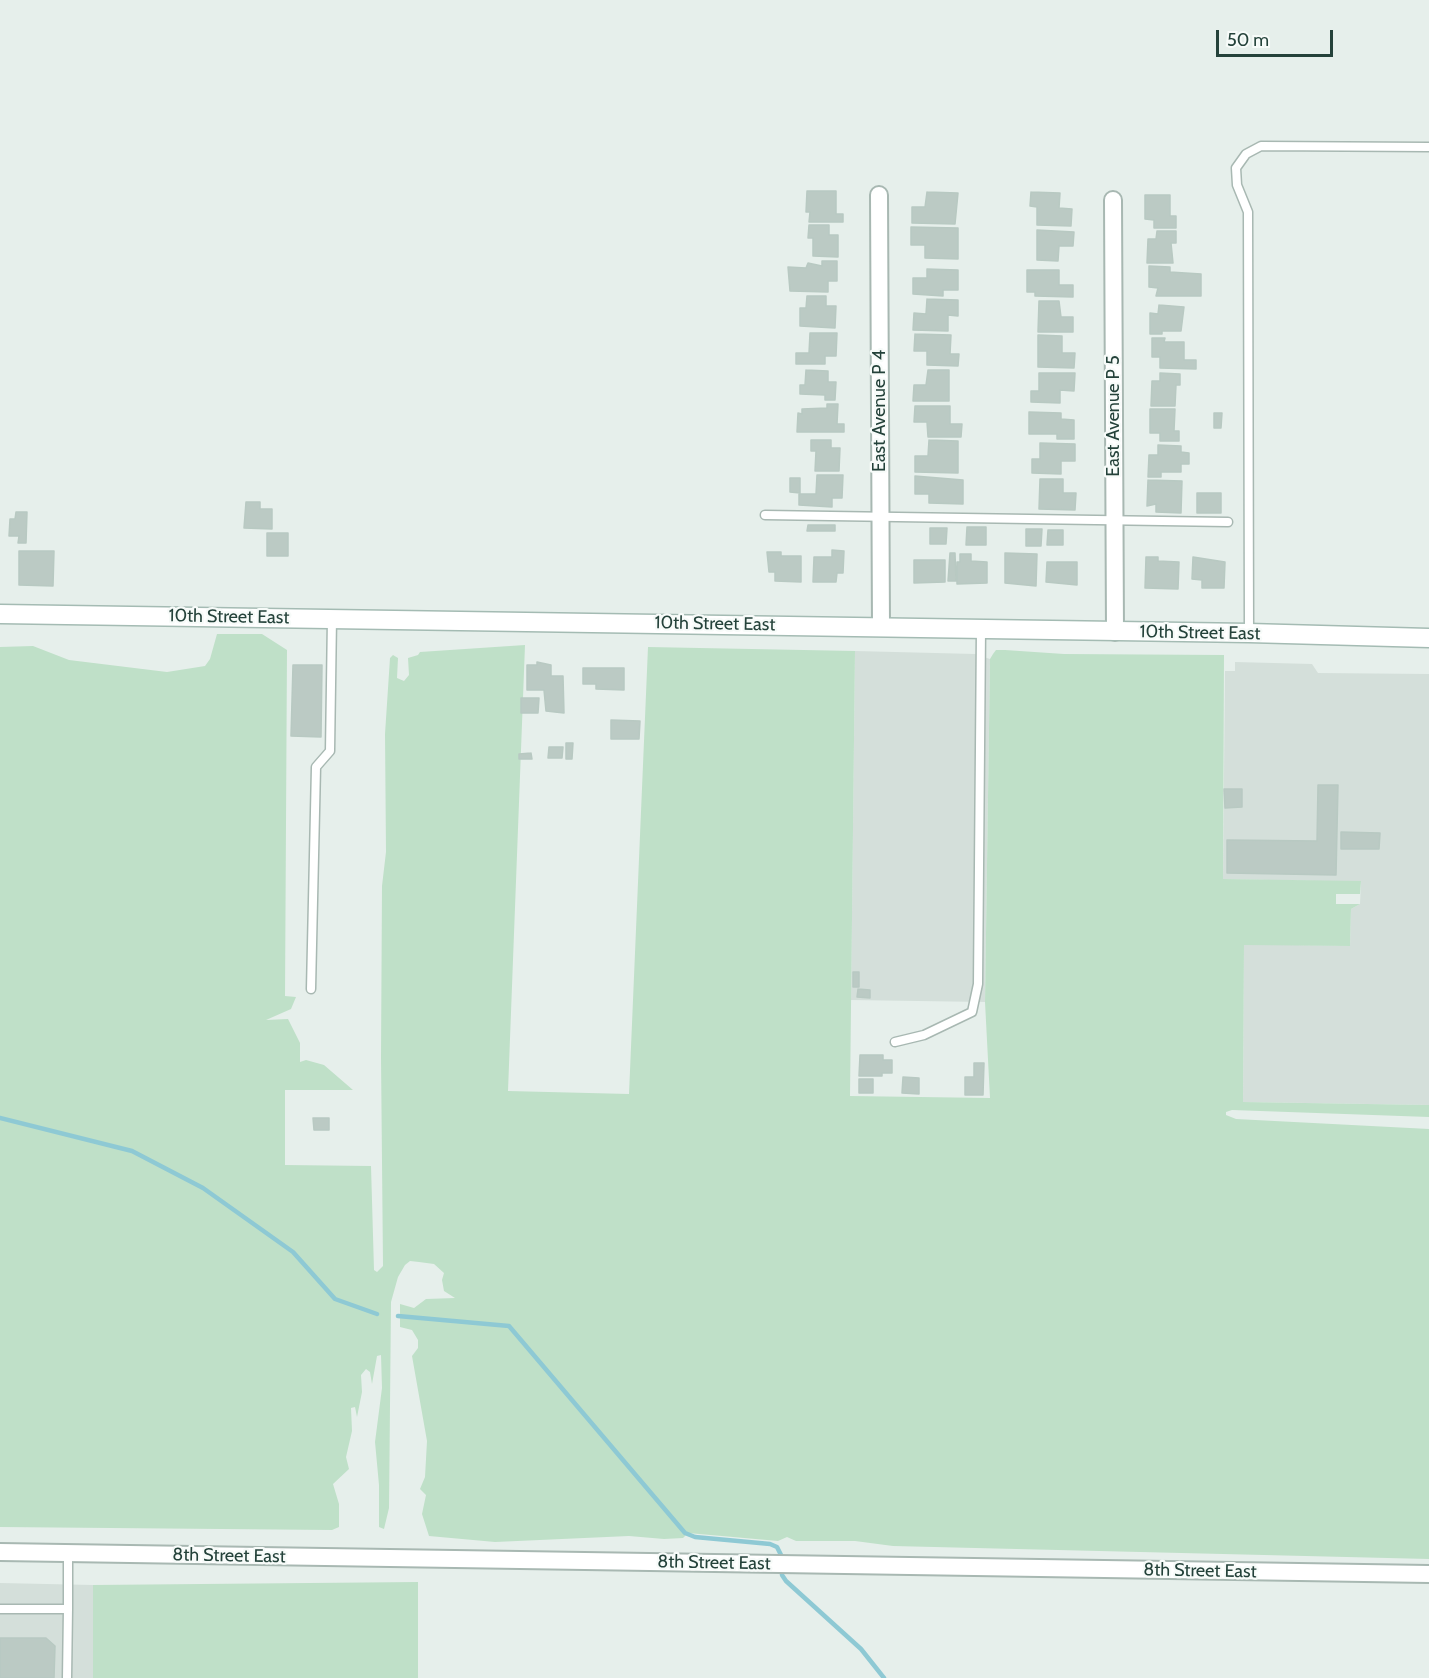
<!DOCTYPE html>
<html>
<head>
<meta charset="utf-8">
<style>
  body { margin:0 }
  #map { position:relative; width:1429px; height:1678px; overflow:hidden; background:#e6efeb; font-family:Cabin,sans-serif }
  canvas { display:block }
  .scale { position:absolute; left:1216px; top:30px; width:117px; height:27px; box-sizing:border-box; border:3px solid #24423a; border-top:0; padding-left:8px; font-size:18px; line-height:21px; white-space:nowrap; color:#24423a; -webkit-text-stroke:4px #f7fbf9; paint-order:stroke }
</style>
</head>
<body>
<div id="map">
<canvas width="1429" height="1678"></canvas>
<div class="scale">50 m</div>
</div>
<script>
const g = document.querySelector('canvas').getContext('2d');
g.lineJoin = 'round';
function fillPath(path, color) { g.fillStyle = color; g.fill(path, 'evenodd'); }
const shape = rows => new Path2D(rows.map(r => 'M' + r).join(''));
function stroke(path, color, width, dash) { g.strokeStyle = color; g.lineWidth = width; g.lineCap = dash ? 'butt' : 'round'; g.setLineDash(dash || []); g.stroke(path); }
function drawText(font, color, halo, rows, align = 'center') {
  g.font = font + ' Cabin,sans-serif'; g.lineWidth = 4.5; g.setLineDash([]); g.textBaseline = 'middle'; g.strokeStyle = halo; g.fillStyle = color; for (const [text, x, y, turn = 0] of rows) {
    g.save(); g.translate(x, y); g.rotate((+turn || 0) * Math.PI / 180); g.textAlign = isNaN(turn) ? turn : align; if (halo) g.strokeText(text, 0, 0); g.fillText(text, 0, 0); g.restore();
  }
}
fillPath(shape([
  [855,651,975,654,990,659,985,1002,851,1000],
  [1235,662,1312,664,1318,673,1429,674,1429,1105,1243,1102,1244,944,1350,946,1351,909,1360,904,1361,882,1223,879,1225,671,1235,671],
  [0,1583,93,1585,93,1678,0,1678]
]), '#d4dfda');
fillPath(shape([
  [217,634,262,634,287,650,285,996,296,997,291,1009,266,1020,288,1019,300,1043,300,1062,306,1060,324,1065,353,1090,285,1090,285,1165,371,1166,374,1270,377,1272,383,1266,381,1057,382,886,386,852,385,734,390,658,393,655,398,658,397,678,404,681,409,675,408,658,418,655,420,652,525,645,508,1091,629,1094,648,647,855,651,850,1096,990,1098,985,1002,990,659,993,654,996,650,1005,650,1064,654,1224,655,1223,879,1361,881,1360,894,1336,894,1336,904,1360,904,1351,909,1350,946,1244,945,1243,1102,1429,1105,1429,1117,1232,1110,1226,1112,1226,1115,1236,1119,1429,1129,1429,1559,893,1546,855,1541,796,1541,787,1537,778,1541,688,1533,683,1538,664,1539,629,1536,495,1542,429,1536,422,1514,426,1495,420,1489,425,1477,427,1441,412,1356,418,1348,418,1340,412,1330,400,1327,400,1304,414,1308,426,1299,455,1298,444,1291,442,1280,444,1273,434,1264,419,1262,410,1261,405,1265,398,1277,391,1302,389,1508,384,1529,379,1527,379,1485,375,1442,382,1388,381,1355,377,1356,372,1384,370,1372,366,1369,361,1375,362,1392,357,1417,355,1407,351,1408,352,1431,346,1457,349,1469,333,1484,339,1504,339,1527,332,1530,0,1527,0,647,33,646,69,660,167,672,205,666,210,659],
  [418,1582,418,1678,93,1678,93,1585]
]), '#bfe0c8');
stroke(shape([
  [0,1118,132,1151,203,1188,293,1252,335,1299,377,1314],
  [398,1316,509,1326,685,1533,695,1537,770,1544,777,1547,781,1555,782,1575,786,1581,861,1649,884,1678]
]), '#8ec9d4', 4.5);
const building = shape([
  [807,191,836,191,836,214,843,214,843,222,809,222,810,212,806,212,807,191],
  [927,192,958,193,955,224,912,223,912,207,925,207,927,192],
  [1031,192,1060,193,1059,208,1072,209,1071,226,1037,225,1037,207,1030,206,1031,192],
  [1145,195,1170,195,1170,216,1176,216,1176,228,1154,228,1154,220,1145,219,1145,195],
  [809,225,829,225,829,235,838,235,838,257,813,256,813,238,808,238,809,225],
  [911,227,958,228,958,259,925,258,925,245,911,245,911,227],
  [1037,230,1074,232,1073,246,1059,246,1058,261,1037,260,1037,230],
  [1157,231,1176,231,1176,243,1171,243,1173,263,1147,263,1148,239,1156,239,1157,231],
  [822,261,837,261,837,281,828,281,828,292,790,291,788,267,806,268,808,263,822,266,822,261],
  [1149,266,1170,267,1170,272,1201,274,1201,296,1156,296,1158,288,1149,287,1149,266],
  [927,269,958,270,958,290,943,290,943,296,913,294,913,278,927,278,927,269],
  [1027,270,1059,270,1059,285,1073,285,1073,297,1035,296,1035,292,1027,292,1027,270],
  [807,296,826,296,826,306,836,306,835,328,800,326,800,308,806,308,807,296],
  [927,299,958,300,958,316,948,315,948,331,913,330,914,313,926,314,927,299],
  [1039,301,1059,301,1061,317,1073,317,1073,332,1038,332,1039,301],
  [1159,305,1184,307,1181,331,1162,331,1162,334,1150,334,1150,313,1158,314,1159,305],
  [810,333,837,333,836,356,825,356,825,364,796,364,796,353,809,353,810,333],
  [915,334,951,335,950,354,959,354,958,366,927,365,927,351,914,351,915,334],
  [1038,335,1062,336,1062,353,1075,353,1074,368,1038,367,1038,335],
  [1152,338,1165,338,1164,342,1184,342,1184,360,1196,360,1196,369,1160,368,1160,357,1152,357,1152,338],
  [806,370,828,371,828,382,836,382,835,400,825,400,825,395,800,394,800,385,805,385,806,370],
  [928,370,949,370,949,401,913,401,914,385,926,385,928,370],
  [1039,373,1075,373,1074,391,1060,390,1060,403,1031,402,1031,391,1039,391,1039,373],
  [1160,373,1180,374,1180,385,1176,385,1175,406,1151,406,1152,381,1160,381,1160,373],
  [827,404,838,404,837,424,844,424,844,432,797,432,798,413,802,414,802,409,827,408,827,404],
  [915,406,950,406,950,424,962,424,961,437,928,437,927,422,914,422,915,406],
  [1150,409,1175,409,1174,431,1179,431,1179,441,1160,441,1160,433,1150,433,1150,409],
  [1029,412,1061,413,1061,419,1074,420,1074,439,1057,439,1057,434,1029,434,1029,412],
  [1214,413,1222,413,1221,428,1214,428,1214,413],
  [811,440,831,440,831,448,840,448,839,471,815,471,816,451,811,451,811,440],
  [929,440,958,441,958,473,915,472,915,456,928,456,929,440],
  [1040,443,1075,444,1075,461,1061,461,1061,474,1032,473,1032,459,1040,459,1040,443],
  [1158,445,1181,446,1181,452,1189,453,1189,464,1181,464,1181,472,1161,472,1161,477,1148,477,1149,455,1158,455,1158,445],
  [817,475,843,475,842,498,832,498,832,507,799,505,799,494,816,494,817,475],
  [915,476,963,480,963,504,929,503,929,494,915,494,915,476],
  [790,478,800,478,800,493,790,492,790,478],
  [1040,479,1063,479,1063,493,1076,493,1075,510,1039,509,1040,479],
  [1148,480,1182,481,1181,513,1156,512,1156,504,1147,506,1148,480],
  [1197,493,1221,493,1221,513,1197,513,1197,493],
  [246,502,260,502,260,509,272,509,272,529,244,528,246,502],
  [16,512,27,512,26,543,18,543,19,536,9,536,10,519,15,519,16,512],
  [808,525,835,525,835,531,807,531,808,525],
  [967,527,986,527,986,545,966,545,967,527],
  [930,528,947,528,946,544,930,544,930,528],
  [1026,529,1042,529,1041,546,1026,546,1026,529],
  [1048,530,1063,530,1063,545,1047,545,1048,530],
  [267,533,288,533,288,556,267,556,267,533],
  [832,550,844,551,843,573,837,573,836,582,813,582,814,557,832,557,832,550],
  [19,551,54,551,53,586,19,585,19,551],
  [767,552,781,552,781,556,801,556,801,582,775,581,775,572,769,572,767,552],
  [950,553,955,553,956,581,948,581,950,553],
  [1005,553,1037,554,1036,586,1005,583,1005,553],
  [960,554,971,554,971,561,987,562,987,583,957,584,957,562,960,562,960,554],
  [1146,557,1158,557,1158,561,1179,562,1178,589,1145,588,1146,557],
  [1193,557,1225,562,1224,588,1202,588,1202,580,1192,579,1193,557],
  [914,560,945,560,945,582,914,583,914,560],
  [1047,562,1077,562,1077,585,1046,582,1047,562],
  [537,662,551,665,551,676,563,676,564,713,546,711,544,690,527,690,527,665,537,665,537,662],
  [293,665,322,665,321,737,291,736,293,665],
  [583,668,624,668,624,690,596,689,596,684,583,684,583,668],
  [521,698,539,698,538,713,521,713,521,698],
  [611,720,640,721,639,739,611,739,611,720],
  [566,743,573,743,572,759,566,759,566,743],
  [549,747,563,747,562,758,548,758,549,747],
  [531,753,532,759,519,759,519,754,531,753],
  [1318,785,1338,785,1336,875,1227,873,1227,840,1317,841,1318,785],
  [1224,789,1242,789,1242,807,1225,808,1224,789],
  [1341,832,1380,833,1379,849,1341,849,1341,832],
  [853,972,859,972,859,987,853,987,853,972],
  [858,989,870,990,870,998,857,997,858,989],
  [860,1055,883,1055,883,1060,892,1060,892,1073,882,1073,882,1076,859,1076,860,1055],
  [974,1063,984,1063,983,1095,965,1095,965,1077,974,1077,974,1063],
  [903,1077,919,1078,919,1094,902,1093,903,1077],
  [859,1079,873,1079,873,1093,859,1093,859,1079],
  [313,1118,329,1118,329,1130,314,1130,313,1118],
  [0,1638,46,1638,55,1646,54,1678,0,1678,0,1638]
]);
fillPath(building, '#bbcac4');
stroke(building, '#b8c9c2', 1.5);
const service = shape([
  [765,515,1228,522],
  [1249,633,1248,212,1237,185,1236,168,1246,154,1261,146,1429,147],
  [311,989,316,767,330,751,332,618],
  [895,1042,924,1035,972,1012,978,984,981,629],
  [0,1609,68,1609,67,1678],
  [68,1609,68,1553]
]);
const minor = shape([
  [879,195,881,627],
  [1113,200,1115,632],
  [0,1552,1429,1574]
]);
const secondary = shape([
  [0,614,1249,633,1429,638]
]);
stroke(service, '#a8b8b2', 11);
stroke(minor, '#a8b8b2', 20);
stroke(secondary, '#a4bbb3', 21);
stroke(service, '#fff', 8);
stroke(minor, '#fff', 16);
stroke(secondary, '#fff', 18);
drawText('18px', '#24423a', '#f7fbf9', [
  ["East Avenue P 4",880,411,-90],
  ["East Avenue P 5",1114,416,-90],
  ["10th Street East",229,617,1],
  ["10th Street East",715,624,1],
  ["10th Street East",1200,633,1],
  ["8th Street East",229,1556,1],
  ["8th Street East",714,1563,1],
  ["8th Street East",1200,1571,1]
]);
</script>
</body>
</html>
